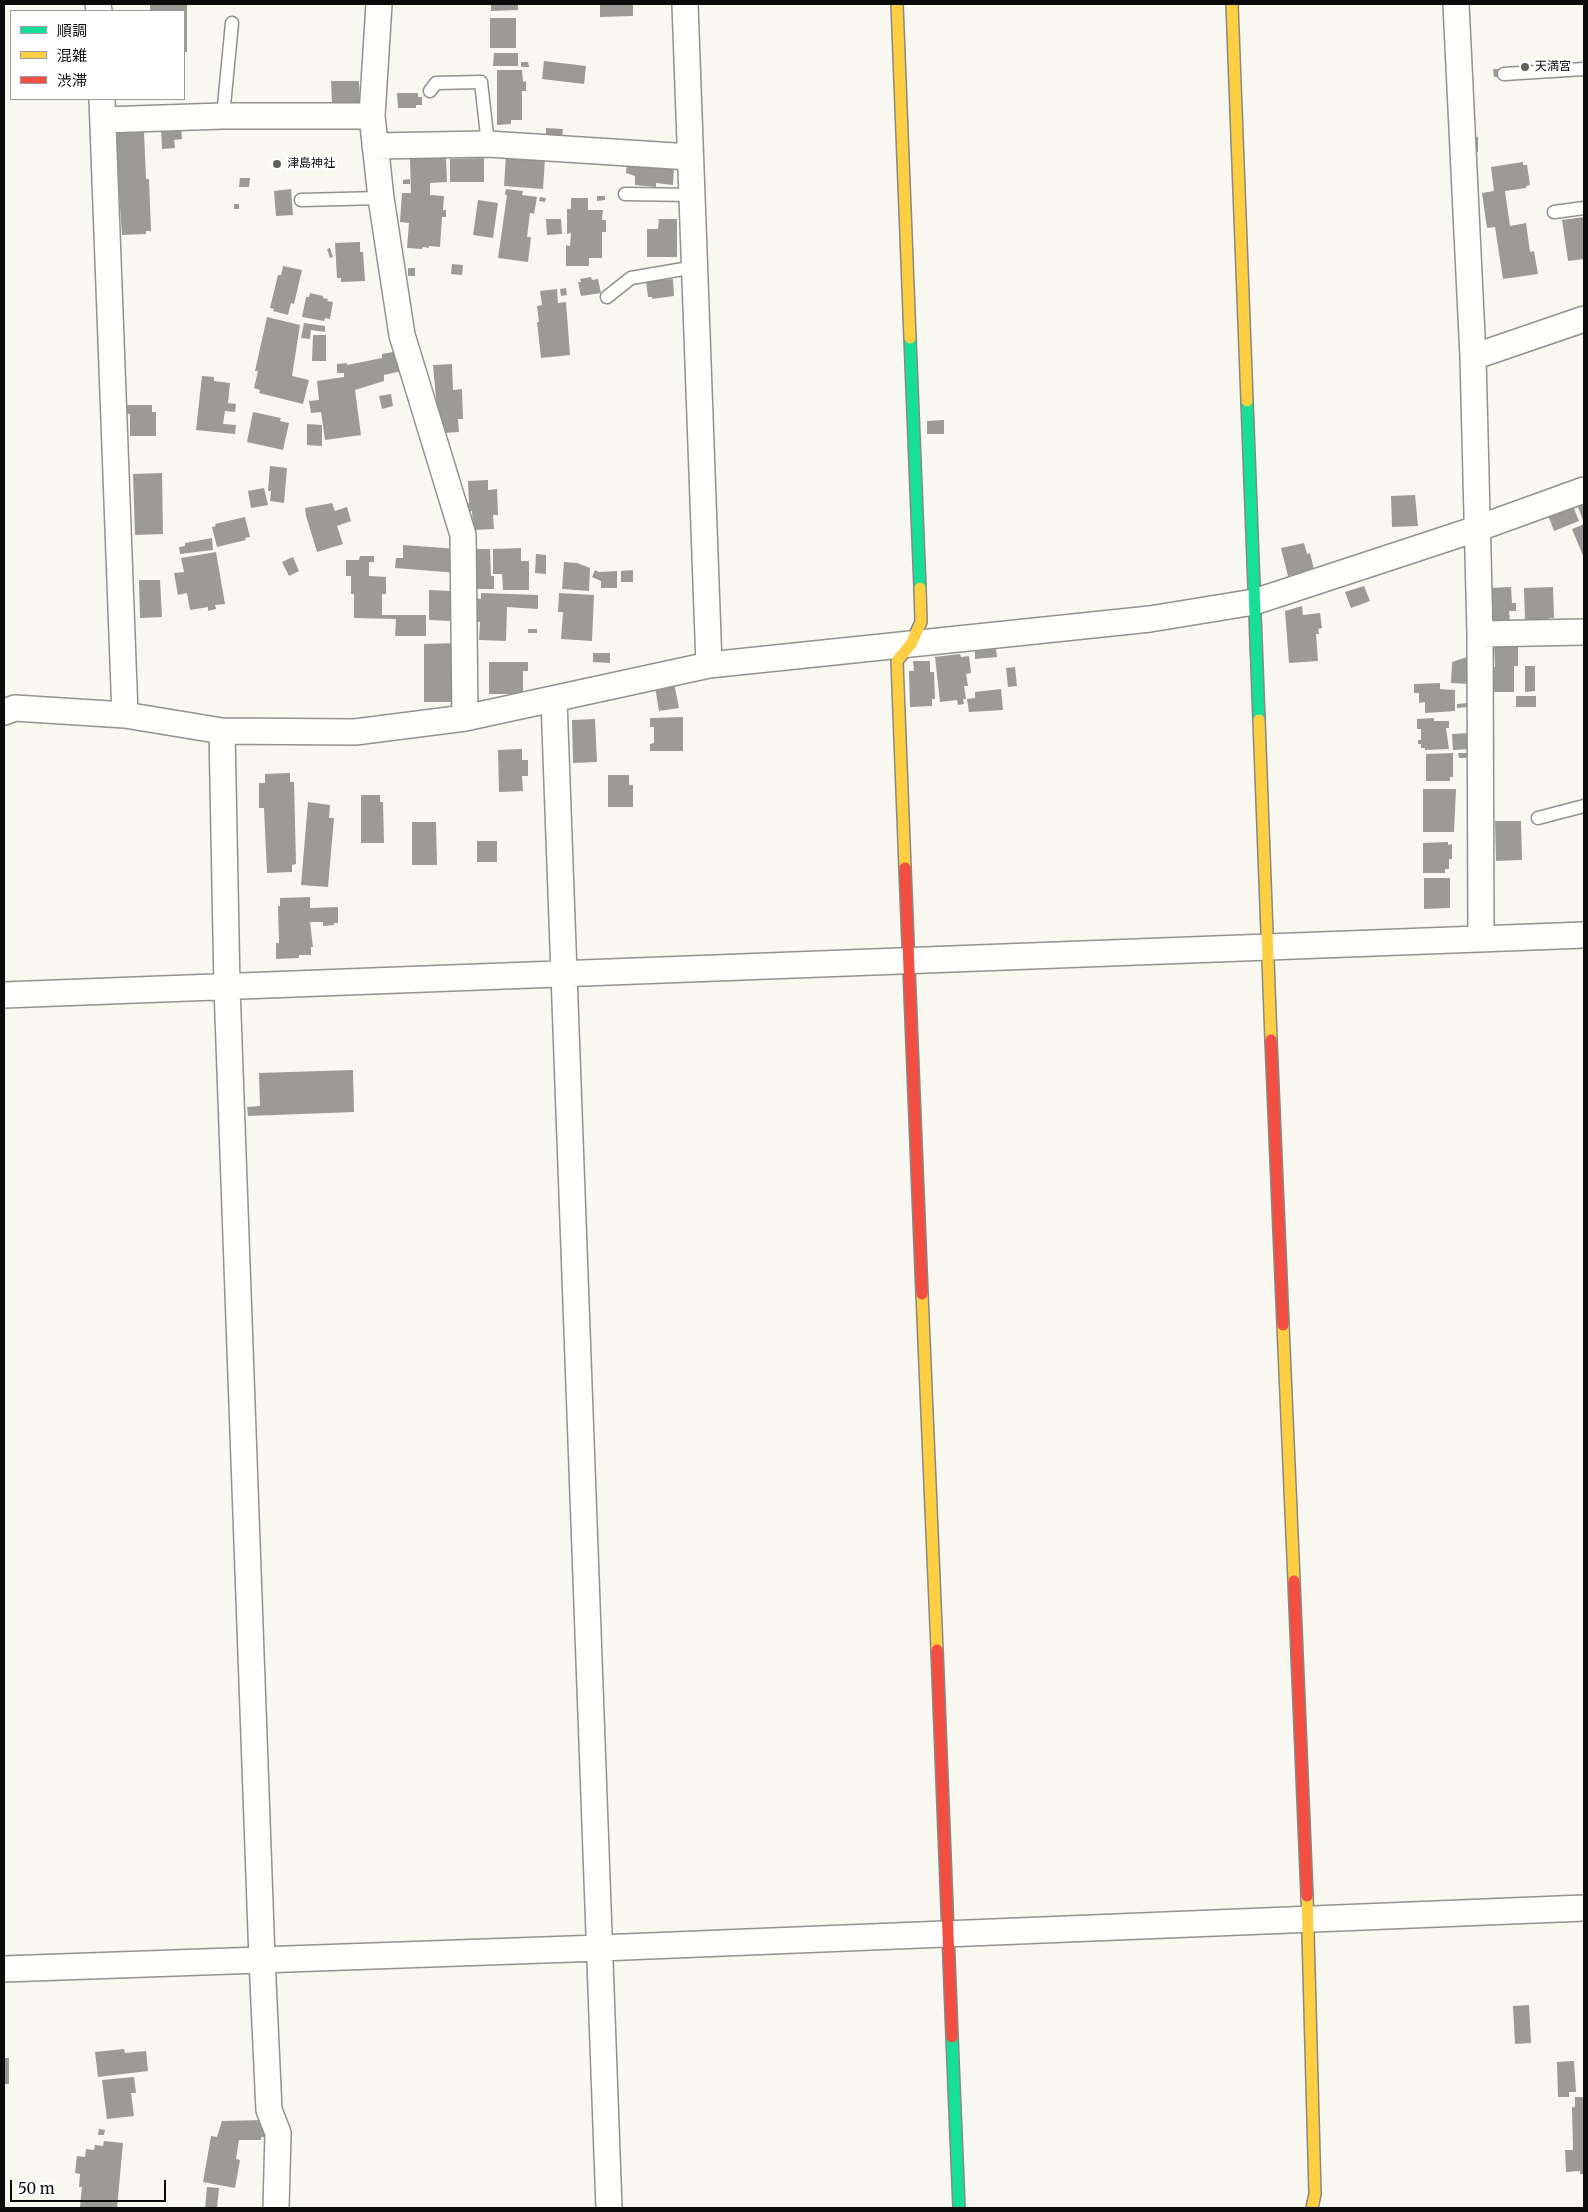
<!DOCTYPE html>
<html>
<head>
<meta charset="utf-8">
<style>
  body { margin:0 }
  #map { position:relative; width:1588px; height:2212px; overflow:hidden; background:#f8f7f0; font-family:Merriweather,"Noto Sans JP",serif }
  canvas { display:block }
  .frame { position:absolute; inset:0; border:5px solid #0b0b0b; pointer-events:none }
  .legend { position:absolute; left:10px; top:10px; width:175px; height:90px; box-sizing:border-box; background:#fff; border:1px solid #9d9d9d; margin:0; padding:6px 9px; list-style:none; font-size:15px; color:#0b0b0b }
  .legend li { display:flex; align-items:center; gap:10px; height:25px }
  .legend b { width:25px; border:1px solid #9d9d9d }
  .scale { position:absolute; left:10px; top:2180px; width:156px; height:22px; box-sizing:border-box; border:2px solid #0b0b0b; border-top:0; padding-left:6px; font-size:15px; line-height:18px; white-space:nowrap; color:#0b0b0b; -webkit-text-stroke:4px #fff; paint-order:stroke }
</style>
</head>
<body>
<div id="map">
<canvas width="1588" height="2212"></canvas>
<div class="frame"></div>
<ul class="legend">
<li><b style="height:6px;background:#16e098"></b>順調</li>
<li><b style="height:6px;background:#ffcf43"></b>混雑</li>
<li><b style="height:6px;background:#f24e42"></b>渋滞</li>
</ul>
<div class="scale">50 m</div>
</div>
<script>
const g = document.querySelector('canvas').getContext('2d');
g.lineJoin = 'round';
function fillPath(path, color) { g.fillStyle = color; g.fill(path, 'evenodd'); }
const shape = rows => new Path2D(rows.map(r => 'M' + r).join(''));
function stroke(path, color, width, dash) { g.strokeStyle = color; g.lineWidth = width; g.lineCap = dash ? 'butt' : 'round'; g.setLineDash(dash || []); g.stroke(path); }
function drawText(font, color, halo, rows, align = 'center') {
  g.font = font + ' Merriweather,"Noto Sans JP",serif'; g.lineWidth = 5; g.setLineDash([]); g.textBaseline = 'middle'; g.strokeStyle = halo; g.fillStyle = color; for (const [text, x, y, turn = 0] of rows) {
    g.save(); g.translate(x, y); g.rotate((+turn || 0) * Math.PI / 180); g.textAlign = isNaN(turn) ? turn : align; if (halo) g.strokeText(text, 0, 0); g.fillText(text, 0, 0); g.restore();
  }
}
fillPath(shape([
  [491,4,518,4,518,10,491,11],
  [600,4,633,4,633,16,600,17],
  [150,5,187,5,187,52,184,52,184,11,150,11],
  [490,18,516,18,516,48,490,48],
  [494,53,518,53,518,66,493,66],
  [544,61,586,66,584,84,542,79],
  [521,62,528,62,529,67,521,67],
  [1493,69,1498,69,1498,77,1494,77],
  [497,70,522,70,523,82,526,81,526,91,522,91,522,120,511,120,511,124,497,125],
  [331,81,359,81,360,105,332,105],
  [397,93,418,93,418,97,422,97,422,105,416,105,416,108,398,108],
  [161,128,181,128,182,139,174,140,175,148,162,149],
  [546,128,563,129,562,139,546,139],
  [144,131,146,179,149,179,151,231,146,231,146,234,122,235,115,132],
  [1474,137,1478,137,1478,152,1475,152],
  [506,155,545,158,543,189,504,186],
  [446,158,447,182,430,183,430,195,444,196,443,210,446,210,446,217,442,217,440,247,429,246,429,248,423,247,422,249,407,248,409,223,400,222,402,193,411,193,410,159],
  [484,158,484,182,450,182,450,159],
  [627,162,674,166,673,185,656,183,656,187,635,185,635,176,626,173],
  [1523,162,1523,165,1527,165,1530,185,1526,186,1526,188,1505,191,1510,226,1526,223,1530,252,1534,251,1538,274,1503,279,1495,227,1487,228,1482,193,1494,191,1491,167],
  [240,178,250,178,249,187,239,187],
  [410,179,410,184,403,184,403,180],
  [291,189,293,215,276,216,274,191],
  [506,189,523,191,522,195,537,197,534,214,530,213,527,237,531,237,528,262,498,258,507,195,505,195],
  [597,196,605,196,605,200,597,201],
  [540,197,546,198,545,202,539,201],
  [571,198,588,198,588,210,603,210,602,220,606,220,606,232,602,232,602,258,589,258,589,266,566,266,566,245,570,246,571,233,567,234,567,209,571,209],
  [478,200,498,203,493,238,473,235],
  [234,204,239,204,239,209,234,209],
  [1584,217,1584,259,1568,261,1562,220],
  [546,219,561,219,562,234,547,235],
  [659,219,677,219,677,257,647,257,647,229,658,229],
  [360,242,360,252,363,252,365,281,341,282,341,278,337,278,335,243],
  [330,248,333,257,330,258,327,249],
  [452,264,463,265,462,275,451,274],
  [283,266,302,270,294,304,291,303,288,315,273,311,274,309,270,308,278,275,281,275],
  [408,268,415,268,415,276,408,276],
  [591,277,592,280,598,279,601,293,581,296,578,282,581,282,580,279],
  [673,279,674,296,652,299,652,297,648,297,646,281],
  [566,288,567,295,561,296,560,289],
  [557,289,558,303,566,302,570,355,541,358,537,322,539,322,537,306,542,305,540,291],
  [310,293,323,296,323,298,328,299,327,301,333,302,330,319,325,318,324,321,302,317,306,297,309,297],
  [267,317,300,325,292,376,309,380,303,404,259,393,260,390,254,388,258,371,255,371],
  [304,323,325,326,325,332,311,330,310,339,301,338],
  [313,335,326,335,326,361,312,361],
  [392,349,397,349,402,371,384,375,384,381,355,390,361,435,325,440,321,412,311,413,309,401,319,400,317,381,344,377,344,373,337,373,337,364,347,363,347,365,382,358,382,354,393,352],
  [452,364,453,390,462,389,463,419,458,419,459,432,443,433,442,420,438,420,433,365],
  [202,376,214,377,214,381,230,383,228,403,236,404,235,412,225,411,223,424,236,425,235,434,196,430],
  [391,394,393,406,382,409,379,396],
  [127,405,152,405,152,412,156,412,156,436,130,436,130,414,127,414],
  [253,412,281,418,280,421,289,423,283,450,247,442],
  [944,420,944,434,927,434,927,421],
  [307,424,322,425,322,446,307,445],
  [270,466,287,468,284,503,270,501,271,491,268,491],
  [162,473,163,534,135,535,133,474],
  [488,480,488,490,497,489,498,515,493,515,494,529,473,530,472,511,465,512,464,503,469,503,468,481],
  [264,488,268,505,251,508,248,491],
  [1415,495,1418,526,1392,527,1391,496],
  [332,503,335,511,347,507,351,521,337,526,343,544,317,552,306,516,305,508],
  [1584,504,1584,523,1578,507],
  [1573,506,1579,521,1554,531,1548,515],
  [245,517,250,537,245,538,246,540,217,547,212,527,216,526,215,524],
  [1584,524,1584,558,1572,529],
  [212,538,213,550,180,554,179,547,185,546,185,543],
  [1304,543,1307,554,1310,553,1314,570,1288,576,1281,548],
  [403,545,458,549,458,573,395,568,396,558,403,558],
  [521,548,521,561,529,561,529,590,503,590,502,574,493,574,493,549],
  [473,549,490,549,491,576,494,576,494,589,474,589],
  [216,552,225,604,215,605,216,609,208,611,208,607,190,610,187,593,178,595,174,573,184,572,181,558],
  [536,554,546,555,546,574,535,573],
  [360,556,374,556,374,562,369,562,369,576,386,577,386,594,382,594,382,615,426,615,426,636,395,636,396,619,354,618,354,594,351,594,351,576,346,576,346,560,359,560],
  [293,557,299,571,289,576,282,562],
  [564,562,577,563,590,568,589,591,562,589],
  [595,570,599,572,617,571,617,588,601,588,601,581,592,577],
  [633,570,633,582,621,582,621,571],
  [139,580,160,580,162,617,140,618],
  [1364,586,1370,601,1351,608,1345,592],
  [1511,587,1512,603,1516,603,1516,611,1509,611,1510,623,1491,624,1490,588],
  [1553,587,1554,618,1549,618,1550,623,1528,623,1528,620,1525,620,1524,588],
  [429,590,451,591,453,594,452,621,429,620],
  [481,593,538,595,538,609,507,607,506,641,479,640,480,622,474,622,475,598,481,599],
  [559,593,594,595,592,641,561,639,563,612,558,612],
  [1302,606,1303,615,1320,613,1322,628,1318,629,1319,634,1316,634,1318,661,1289,663,1285,611],
  [528,629,537,629,537,633,528,633],
  [457,643,452,702,424,702,424,644],
  [1494,645,1518,645,1518,666,1514,666,1514,692,1490,692,1490,667,1495,667],
  [996,649,997,657,975,659,975,651],
  [593,653,610,653,610,663,593,662],
  [960,654,961,657,969,656,971,673,966,674,968,686,964,686,966,699,963,699,964,704,958,705,957,700,940,702,935,657],
  [1470,656,1469,684,1451,683,1452,662],
  [913,661,930,661,930,672,934,672,935,699,932,699,932,706,910,707,909,671,914,671],
  [489,662,528,662,528,671,523,671,523,694,489,694],
  [1525,666,1535,666,1535,691,1525,692],
  [1015,667,1017,686,1008,687,1006,668],
  [674,683,679,708,659,711,655,687],
  [1440,683,1440,689,1455,690,1455,711,1425,713,1425,702,1419,703,1419,693,1414,693,1414,684],
  [1001,689,1003,710,969,712,967,699,975,698,975,692],
  [1516,696,1536,696,1536,707,1516,707],
  [1468,703,1468,707,1457,708,1457,704],
  [683,717,683,751,650,751,650,744,654,743,654,727,650,727,650,718],
  [1434,718,1434,721,1449,721,1449,728,1446,728,1449,749,1425,750,1425,748,1421,748,1421,744,1418,744,1418,740,1421,740,1421,729,1417,729,1417,719],
  [595,719,597,762,573,763,572,720],
  [1469,733,1470,749,1453,750,1452,734],
  [522,749,522,760,528,760,528,776,522,776,523,791,499,792,498,750],
  [1453,753,1453,777,1450,777,1450,781,1426,781,1426,754],
  [1458,753,1471,753,1471,758,1459,758],
  [290,773,290,782,294,782,296,864,292,865,292,872,267,873,264,808,259,808,259,783,265,783,265,774],
  [608,775,629,775,629,785,633,785,633,807,608,807],
  [1423,789,1456,789,1454,832,1423,832],
  [361,795,380,795,380,802,383,802,384,843,361,843],
  [308,802,330,805,329,818,334,818,328,887,301,885],
  [1495,821,1521,821,1522,860,1496,861],
  [412,822,436,822,437,865,412,865],
  [477,841,497,841,497,862,477,862],
  [1448,842,1448,845,1452,844,1452,859,1449,859,1449,869,1445,869,1445,873,1423,873,1423,843],
  [1424,878,1450,878,1450,908,1424,909],
  [310,897,310,908,338,907,338,923,334,923,334,925,323,926,323,922,310,922,313,947,311,947,311,955,299,955,299,958,276,959,276,943,279,943,278,906,280,906,280,898],
  [353,1070,354,1112,248,1116,247,1107,260,1106,259,1073],
  [1529,2005,1531,2043,1515,2044,1513,2006],
  [124,2049,125,2053,146,2051,148,2071,98,2077,95,2052],
  [4,2058,9,2058,9,2084,4,2084],
  [1574,2061,1576,2092,1569,2092,1569,2097,1558,2097,1557,2062],
  [134,2077,136,2093,131,2093,134,2116,107,2119,102,2080],
  [1575,2097,1584,2097,1584,2174,1580,2174,1580,2171,1566,2172,1565,2150,1573,2150,1572,2107,1575,2107],
  [264,2120,264,2137,261,2137,261,2140,239,2140,236,2159,240,2160,235,2188,203,2182,211,2136,217,2137,222,2121],
  [99,2129,105,2130,104,2135,98,2135],
  [104,2141,123,2143,117,2208,80,2207,82,2187,79,2187,80,2174,75,2173,77,2156,85,2157,86,2149,94,2150,95,2145,103,2146],
  [207,2187,219,2188,217,2208,205,2208]
]), '#9b9a96');
const lane = shape([
  [1504,74,1584,69],
  [430,91,436,83,481,82,488,144],
  [223,116,232,23],
  [625,194,693,195],
  [301,200,381,198],
  [1554,212,1584,208],
  [607,297,631,278,695,267],
  [1538,818,1584,806]
]);
const street = shape([
  [98,4,99,11],
  [379,4,372,116,381,198,402,335,463,535,465,718],
  [685,4,709,665],
  [1456,4,1473,357,1480,634,1481,939],
  [102,99,125,715],
  [103,120,223,116,372,116],
  [375,146,488,144,690,157],
  [1473,357,1584,319],
  [1480,634,1584,632],
  [554,700,609,2208],
  [4,712,15,708,125,715,222,731,355,732,465,718,709,665,1150,619,1254,602,1476,529,1584,490],
  [222,731,227,987,262,1959,269,2110,278,2133,276,2208],
  [4,995,1584,935],
  [4,1969,600,1948,1584,1908]
]);
const fast = shape([
  [910,338,920,588],
  [1247,401,1259,720],
  [952,2037,959,2208]
]);
const slow = shape([
  [897,4,910,338],
  [1232,4,1247,401],
  [1259,720,1271,1040],
  [905,868,897,661,911,644,921,622,920,588],
  [922,1294,937,1650],
  [1283,1325,1294,1581],
  [1307,1896,1315,2194,1312,2208]
]);
const jam = shape([
  [905,868,922,1294],
  [1271,1040,1283,1325],
  [1294,1581,1307,1896],
  [937,1650,952,2037]
]);
stroke(lane, '#92918e', 15);
stroke(street, '#92918e', 28);
stroke(fast, '#888885', 14);
stroke(slow, '#888885', 14);
stroke(jam, '#888885', 14);
stroke(lane, '#fefefd', 12);
stroke(street, '#fefefd', 25);
stroke(fast, '#16e098', 11);
stroke(slow, '#ffcf43', 11);
stroke(jam, '#f24e42', 11);
for (const [x, y, r, color] of [
  [1525,67,5,"#5e5e5b"],
  [277,164,5,"#5e5e5b"]
]) { const dot = new Path2D(); dot.arc(x, y, r, 0, 2 * Math.PI); g.fillStyle = color; g.fill(dot); stroke(dot, '#fff', 2); }
drawText('12px', '#0b0b0b', '#fff', [
  ["天満宮",1535,67],
  ["津島神社",287,164]
], 'left');
</script>
</body>
</html>
